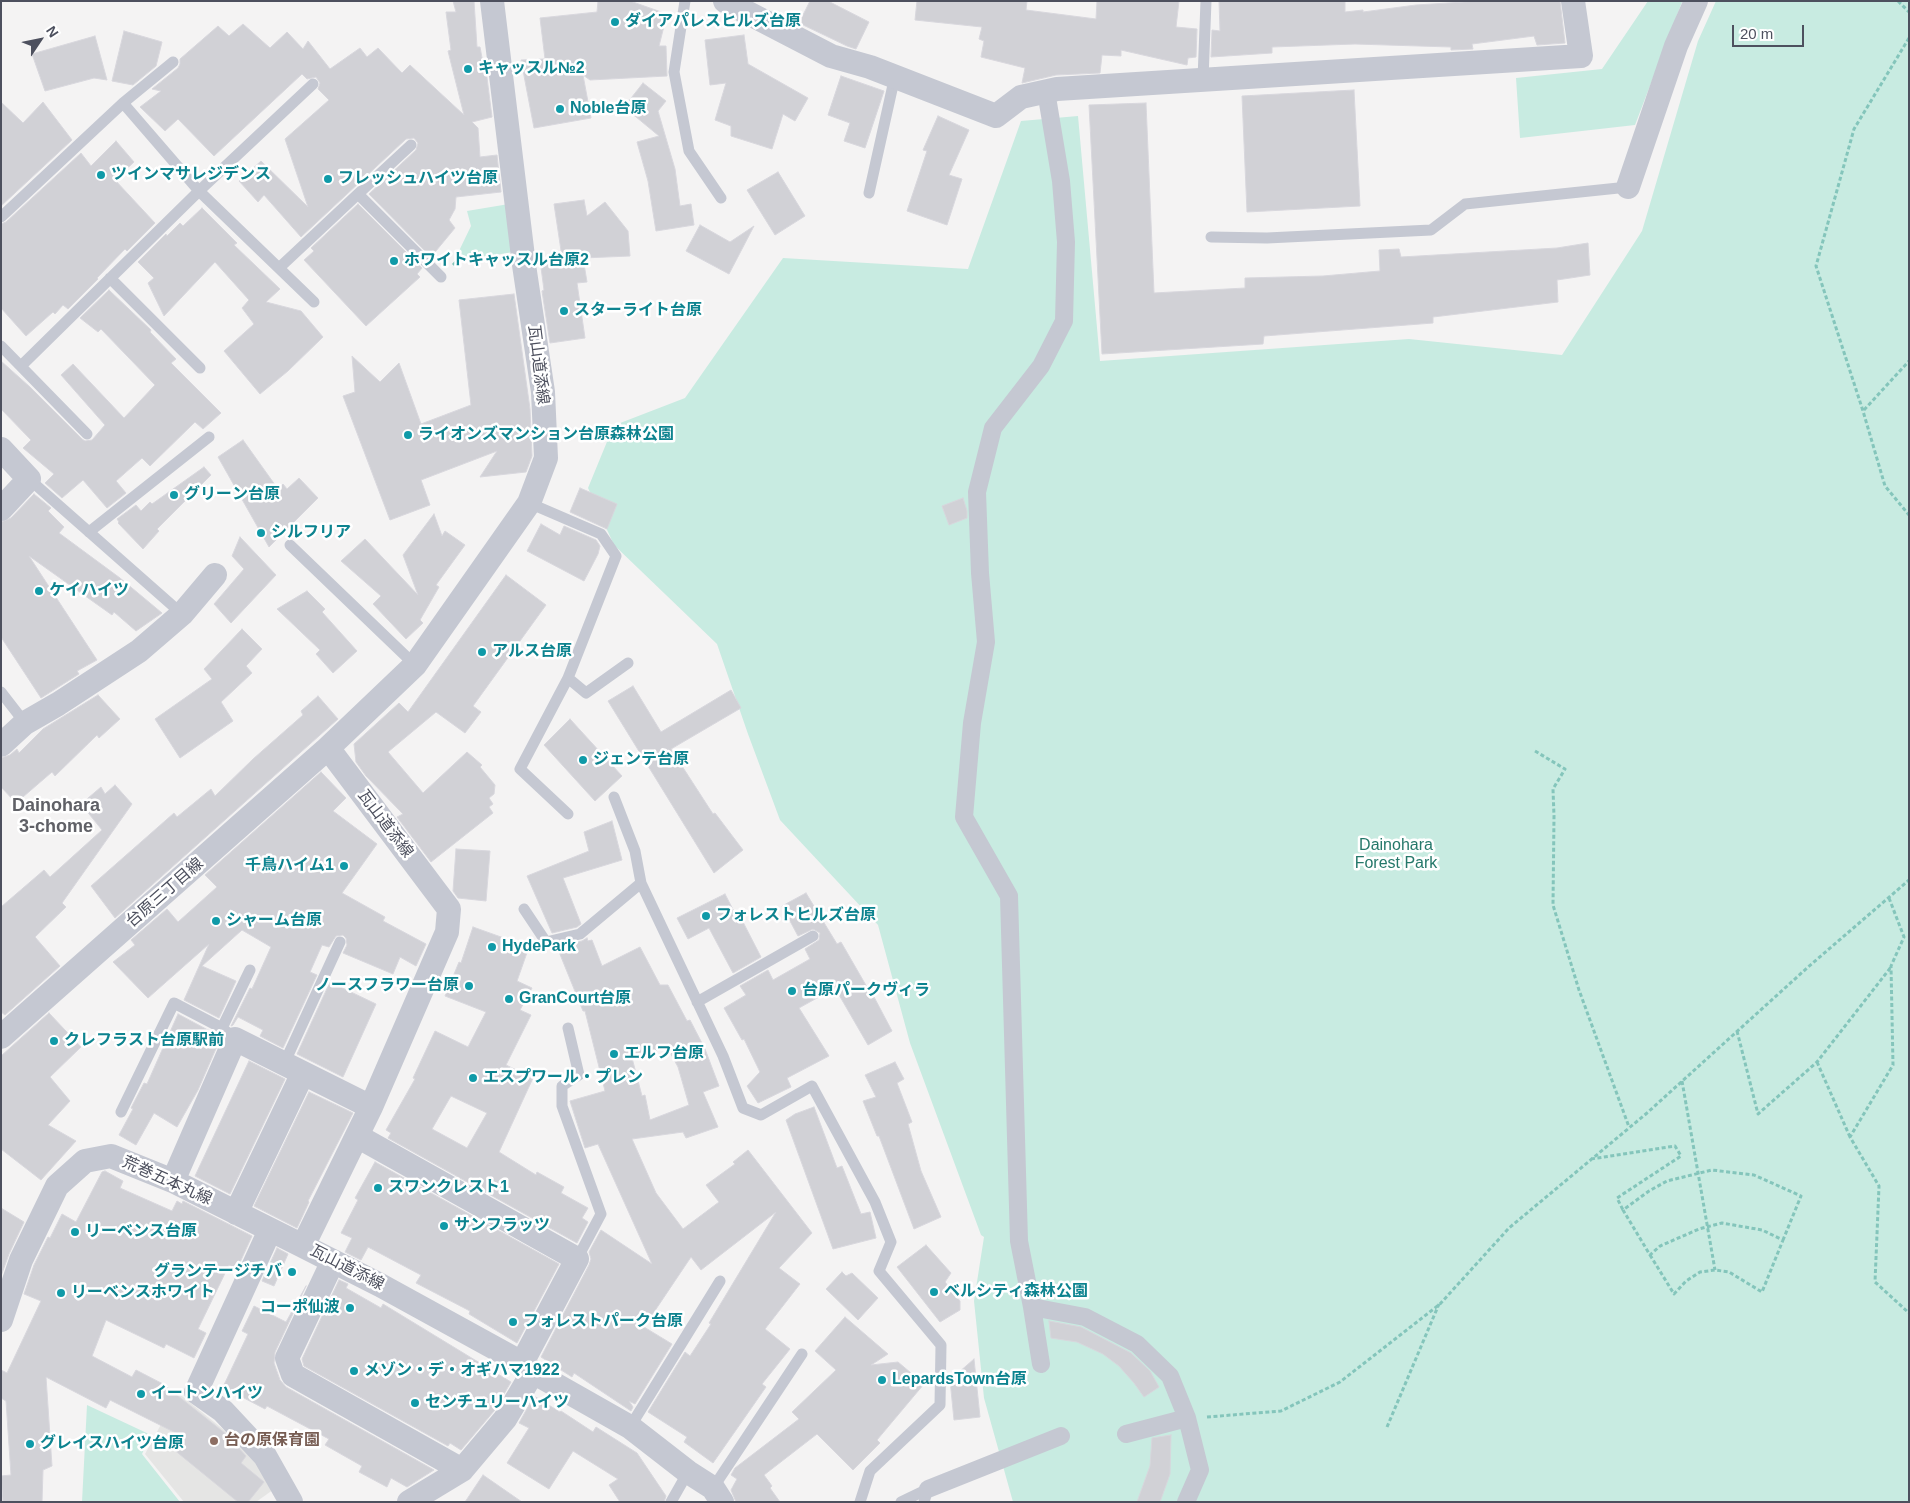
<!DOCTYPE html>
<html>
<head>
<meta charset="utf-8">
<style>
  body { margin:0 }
  #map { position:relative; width:1910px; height:1503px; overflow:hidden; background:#f4f3f3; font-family:Arial,sans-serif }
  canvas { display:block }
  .frame { position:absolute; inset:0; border:2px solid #4d505e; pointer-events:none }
  .north { position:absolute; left:15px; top:15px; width:50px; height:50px; -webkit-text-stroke:4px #fff; paint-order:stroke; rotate:56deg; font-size:14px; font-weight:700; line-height:20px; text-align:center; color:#4d505e }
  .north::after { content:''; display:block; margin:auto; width:18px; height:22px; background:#4d505e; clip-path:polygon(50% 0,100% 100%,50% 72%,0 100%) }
  .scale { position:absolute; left:1732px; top:25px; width:72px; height:22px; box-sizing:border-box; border:2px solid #4d505e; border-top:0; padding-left:6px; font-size:15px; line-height:18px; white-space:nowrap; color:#4d505e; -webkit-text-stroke:4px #fff; paint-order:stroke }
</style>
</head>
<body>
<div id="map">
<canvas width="1910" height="1503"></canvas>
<div class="frame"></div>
<div class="north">N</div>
<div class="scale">20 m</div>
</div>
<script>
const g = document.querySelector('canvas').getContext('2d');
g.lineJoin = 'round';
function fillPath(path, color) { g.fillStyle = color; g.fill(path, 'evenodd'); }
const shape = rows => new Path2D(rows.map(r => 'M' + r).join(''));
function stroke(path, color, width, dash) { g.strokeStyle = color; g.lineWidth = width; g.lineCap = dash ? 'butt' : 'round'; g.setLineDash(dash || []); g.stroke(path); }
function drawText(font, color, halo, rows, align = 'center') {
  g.font = font + ' Arial,"Noto Sans JP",sans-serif'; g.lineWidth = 5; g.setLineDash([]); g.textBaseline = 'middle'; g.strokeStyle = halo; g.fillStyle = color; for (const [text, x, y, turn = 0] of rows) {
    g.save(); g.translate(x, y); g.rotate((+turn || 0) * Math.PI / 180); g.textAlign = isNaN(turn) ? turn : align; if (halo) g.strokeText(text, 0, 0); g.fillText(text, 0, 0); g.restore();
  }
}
fillPath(shape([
  [178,1393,260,1459,277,1487,256,1502,184,1502,145,1454]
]), '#e5e5e4');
fillPath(shape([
  [1648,1,1682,2,1635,125,1520,138,1516,78,1602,69],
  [1716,1,1909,1,1909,1502,1013,1502,984,1398,974,1301,984,1237,981,1235,910,1043,878,925,780,820,748,734,717,644,614,545,588,488,611,432,615,425,685,398,783,258,968,269,1021,121,1078,116,1100,361,1409,339,1562,355,1642,231,1698,41],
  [509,204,513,252,465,260,458,253,471,226,467,211],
  [87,1405,151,1435,142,1454,180,1502,82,1502]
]), '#c8ebe1');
const building = shape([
  [453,1,474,1,477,47,480,47,483,63,485,62,492,117,472,122,478,128,480,157,497,155,501,192,456,197,455,209,449,220,455,228,431,257,369,194,416,150,418,143,414,138,406,139,301,237,264,195,258,202,239,181,261,161,308,207,285,139,329,100,318,89,320,83,316,77,307,79,302,74,214,156,178,119,165,131,140,107,161,91,152,89,178,68,180,64,180,59,218,26,229,36,243,24,270,48,287,32,303,49,308,41,330,69,360,48,367,57,378,48,402,73,410,65,464,115,448,51,451,50,446,12,456,12,453,1],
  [598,1,630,1,667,14,659,46,666,46,667,76,590,80,583,75,591,118,534,128,521,60,545,59,540,18,597,12,598,1],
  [810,1,828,1,869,22,856,49,847,46,799,23,810,1],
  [917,1,1027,1,1026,10,1096,19,1097,1,1179,1,1176,27,1197,29,1196,57,1188,58,1187,65,1121,50,1121,56,1102,55,1100,73,1056,75,1022,83,1025,68,981,57,984,41,979,39,982,27,915,20,917,1],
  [1219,1,1345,1,1345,12,1363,10,1363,12,1416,5,1480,1,1560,1,1565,43,1537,45,1534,36,1472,44,1473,49,1451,50,1451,47,1355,44,1272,47,1272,53,1211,57,1212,30,1220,31,1219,1],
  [124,31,162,42,156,66,133,85,112,81,124,31],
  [744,35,748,64,808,98,795,121,783,114,772,149,731,136,731,126,715,120,726,83,710,85,705,40,744,35],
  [95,36,107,80,94,78,45,91,32,54,95,36],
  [841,76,884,91,865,148,844,141,850,123,828,115,841,76],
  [643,83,666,101,658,111,675,169,680,206,691,204,694,225,656,231,648,181,637,142,659,136,624,107,643,83],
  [1354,90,1360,206,1247,212,1242,96,1354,90],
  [1,102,23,123,43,102,72,140,1,206,1,102],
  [1146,103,1154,293,1245,288,1245,278,1323,276,1380,271,1379,250,1399,249,1401,257,1557,248,1588,243,1590,275,1557,280,1558,302,1433,317,1433,323,1264,336,1263,344,1102,354,1089,105,1146,103],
  [938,116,969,130,949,175,962,179,947,225,907,211,927,151,923,150,938,116],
  [116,141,134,162,115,180,155,223,127,251,125,249,97,278,98,279,68,309,63,305,55,314,53,312,26,336,1,308,1,224,6,222,81,153,91,166,116,141],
  [778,172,805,216,775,235,747,190,778,172],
  [584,200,587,216,605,202,628,231,630,256,583,258,587,282,577,283,585,338,550,343,542,291,544,290,540,260,562,257,554,204,584,200],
  [358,204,422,268,417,274,420,277,366,326,304,260,314,251,311,248,358,204],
  [202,208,237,243,234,245,280,289,266,302,301,311,323,337,288,371,260,394,224,351,254,324,242,308,249,300,215,262,164,316,148,283,154,278,138,262,166,234,167,236,180,223,183,226,202,208],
  [700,225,730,242,754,226,729,274,686,251,700,225],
  [109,290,151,330,150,332,176,359,171,363,221,413,203,429,195,422,150,466,142,458,116,481,126,493,107,508,83,480,62,498,45,483,54,474,23,448,31,440,1,409,1,361,30,387,82,439,85,441,92,440,105,425,61,375,73,364,124,418,155,385,101,329,98,332,80,318,109,290],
  [514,294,530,409,532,456,526,472,480,477,497,451,421,480,430,505,390,520,343,396,355,392,352,356,380,382,399,363,421,424,471,405,459,300,514,294],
  [243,440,278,489,283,484,287,489,299,478,318,498,269,547,218,457,243,440],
  [204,467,211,475,157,529,159,531,143,549,118,523,119,522,117,519,136,505,141,511,150,502,152,504,204,467],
  [580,488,617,504,607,529,570,512,580,488],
  [34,494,51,508,48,511,64,527,59,533,120,578,162,613,136,631,114,612,112,615,29,556,97,660,77,671,79,674,41,698,1,637,1,522,11,518,34,494],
  [963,498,967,511,967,518,949,525,942,506,963,498],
  [434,514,442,536,445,531,465,545,436,585,439,587,420,620,423,623,406,639,373,604,381,596,341,561,365,539,418,595,403,555,434,514],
  [541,524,560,535,564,526,596,540,600,546,598,554,584,581,527,551,541,524],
  [240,537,276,575,231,623,214,604,244,569,232,556,240,537],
  [506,575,546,605,473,706,481,712,465,733,436,712,388,752,423,793,467,752,482,765,480,767,495,785,494,794,489,798,493,804,489,807,493,813,431,862,397,817,403,814,366,776,356,762,354,744,399,703,408,712,506,575],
  [307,591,325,609,322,612,357,651,333,673,316,654,320,650,277,609,307,591],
  [242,629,262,649,246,666,252,673,221,702,233,721,180,758,155,719,212,679,204,669,242,629],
  [633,686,661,732,731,690,741,708,671,749,713,814,715,813,743,850,714,873,608,701,633,686],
  [98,695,120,719,99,738,97,735,55,776,52,772,16,803,1,787,1,758,10,755,17,749,19,753,43,729,98,695],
  [318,696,338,719,115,918,91,886,174,813,177,817,211,789,215,796,253,759,303,715,301,711,318,696],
  [570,719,622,776,595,801,544,745,570,719],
  [321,772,346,798,333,811,377,844,342,893,385,917,383,921,426,944,416,966,400,957,393,974,343,953,347,945,346,938,343,935,336,936,329,947,322,945,310,972,317,975,283,1048,260,1036,263,1030,238,1017,233,1025,231,1026,250,988,252,989,271,947,242,930,202,966,236,981,219,1018,184,1000,209,944,148,998,113,962,135,945,131,940,167,909,178,922,217,887,205,875,321,772],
  [115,785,132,804,62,903,66,907,35,937,60,966,5,1015,1,1012,1,907,44,870,50,877,102,830,81,804,101,787,105,794,115,785],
  [612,821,622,860,563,878,581,924,577,927,552,933,527,876,589,851,584,832,612,821],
  [456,849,490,851,486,901,458,898,453,891,456,849],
  [806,893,837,944,841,942,871,994,873,995,892,1031,868,1045,835,988,799,1008,829,1056,787,1078,791,1087,758,1103,747,1086,760,1072,744,1039,742,1040,724,1008,746,995,740,986,768,970,773,980,810,959,805,949,819,940,820,933,813,929,798,936,782,906,806,893],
  [725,894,740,923,743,922,761,957,733,973,709,928,688,939,677,918,725,894],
  [473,927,529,947,517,981,532,988,520,1010,531,1015,506,1065,533,1078,499,1152,536,1175,537,1172,564,1187,561,1193,588,1208,582,1218,588,1222,577,1243,388,1138,391,1133,386,1130,415,1079,413,1078,435,1031,468,1047,486,1012,445,996,459,962,461,963,473,927],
  [451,1096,487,1113,467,1148,432,1129,451,1096],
  [587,938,588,941,592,940,602,966,640,947,660,985,668,985,687,1021,690,1020,705,1049,719,1086,703,1092,718,1127,686,1138,683,1132,632,1139,656,1193,683,1229,719,1202,706,1185,735,1164,733,1162,748,1150,812,1233,779,1268,800,1284,765,1329,790,1349,762,1384,766,1387,713,1463,684,1442,687,1437,648,1412,685,1352,690,1356,711,1324,709,1323,776,1212,701,1270,691,1257,644,1327,672,1344,635,1404,629,1401,633,1407,631,1411,574,1373,572,1377,541,1357,589,1265,591,1259,589,1252,601,1230,652,1264,598,1144,585,1148,570,1101,605,1091,585,1011,583,1011,557,947,582,941,587,938],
  [668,1049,678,1067,689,1105,650,1120,645,1095,642,1096,631,1054,668,1049],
  [330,982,376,1004,343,1077,297,1054,330,982],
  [49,1013,81,1047,50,1077,70,1101,48,1125,76,1141,41,1180,1,1149,1,1056,49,1013],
  [178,1014,221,1037,198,1090,177,1127,154,1113,136,1145,119,1135,133,1109,131,1108,144,1083,147,1084,178,1014],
  [249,1061,285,1079,230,1194,195,1176,249,1061],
  [895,1062,904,1079,897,1083,912,1122,908,1124,921,1171,941,1217,914,1229,879,1136,877,1136,863,1101,876,1097,865,1075,895,1062],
  [309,1092,353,1113,308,1201,309,1202,297,1228,254,1206,309,1092],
  [814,1107,837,1168,842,1166,861,1214,870,1212,876,1238,833,1249,786,1120,795,1114,814,1107],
  [375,1162,559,1264,517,1343,469,1314,470,1311,416,1283,421,1275,368,1247,361,1260,345,1252,352,1238,341,1233,358,1200,355,1198,375,1162],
  [105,1171,123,1181,120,1188,172,1211,177,1201,182,1204,183,1201,252,1236,237,1269,229,1265,198,1329,206,1333,194,1358,166,1344,164,1348,106,1320,92,1356,132,1377,136,1370,163,1384,226,1434,246,1456,241,1463,264,1482,248,1502,238,1502,167,1444,176,1433,110,1400,106,1408,46,1377,52,1466,43,1470,42,1502,3,1502,1,1476,11,1475,6,1401,1,1398,1,1370,7,1373,41,1301,24,1294,34,1265,48,1237,50,1238,62,1214,76,1222,102,1172,105,1171],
  [1,1208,24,1222,9,1254,1,1276,1,1208],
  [926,1245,951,1273,945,1282,960,1301,960,1310,940,1322,897,1267,926,1245],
  [277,1248,288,1254,274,1286,262,1281,277,1248],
  [842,1272,846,1276,852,1273,878,1298,858,1320,826,1289,842,1272],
  [339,1280,348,1284,346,1288,381,1308,383,1304,511,1382,494,1411,461,1450,450,1443,448,1446,304,1366,302,1359,339,1280],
  [306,1286,275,1352,274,1363,280,1380,286,1387,434,1470,407,1487,391,1478,387,1487,359,1472,362,1466,325,1445,329,1439,267,1406,265,1409,223,1387,248,1334,242,1331,254,1306,286,1322,306,1286],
  [845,1317,888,1354,871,1365,898,1362,924,1384,877,1440,880,1443,853,1470,817,1434,764,1475,772,1486,770,1488,780,1502,736,1502,731,1490,737,1479,731,1475,735,1468,799,1419,792,1412,836,1370,815,1351,845,1317],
  [1049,1321,1081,1327,1131,1353,1150,1371,1159,1387,1144,1397,1134,1383,1119,1366,1103,1354,1077,1342,1051,1338,1049,1321],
  [974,1359,980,1417,954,1420,950,1380,974,1359],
  [534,1396,560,1412,561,1411,593,1432,596,1427,637,1453,666,1496,664,1502,620,1502,609,1485,618,1479,573,1451,549,1489,507,1463,529,1428,519,1423,534,1396],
  [1171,1435,1170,1474,1160,1502,1137,1502,1150,1466,1152,1438,1171,1435],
  [483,1475,522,1502,465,1502,483,1475]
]);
fillPath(building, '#d1d1d6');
stroke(building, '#d8d7dd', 1);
stroke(shape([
  [1898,1,1909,12],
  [1909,38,1854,129,1816,266,1863,411,1885,486,1909,515],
  [453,265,460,258],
  [1864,410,1909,361],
  [1535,751,1565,769,1553,789,1554,816,1553,905,1579,990,1629,1127],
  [1889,898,1904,937,1891,966,1893,1065,1850,1137,1879,1186,1875,1282,1909,1313],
  [1737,1031,1758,1114,1817,1062,1891,967],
  [1817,1062,1850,1137],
  [1682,1081,1715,1270],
  [1591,1159,1675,1146,1681,1156,1617,1198,1623,1210],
  [1650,1255,1674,1294,1686,1281,1700,1272,1715,1270,1729,1272,1762,1292,1783,1240,1762,1230,1722,1223,1699,1229,1660,1246,1650,1255,1623,1210,1649,1191,1667,1181,1712,1170,1754,1175,1801,1196,1783,1240],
  [1207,1417,1281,1411,1340,1382,1440,1304,1509,1228,1647,1113,1807,968,1909,880],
  [1387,1427,1439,1304]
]), '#84c5bb', 3, [4, 2.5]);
stroke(shape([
  [685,1,674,72,689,151,721,198],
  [1203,79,1206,1],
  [123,103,199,191,314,302],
  [869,193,895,76],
  [358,194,411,145],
  [1,217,123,103,173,62],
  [1211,237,1267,238,1431,230,1465,204,1628,187],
  [279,268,358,194,441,277],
  [110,278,200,368],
  [1,346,87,434],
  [21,366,199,191,313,84],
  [29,479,182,614],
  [529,503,601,534,616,556,568,678,586,693,628,663],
  [89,532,209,437],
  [290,545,415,665],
  [568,678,520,769,568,814],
  [1,692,25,723],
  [614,797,635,851,641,883,723,1056,743,1108,761,1115,812,1086,875,1202,891,1242,879,1271,941,1345,940,1405,870,1471,860,1502],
  [524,909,546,942,580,934,641,883],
  [697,1002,813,936],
  [568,1028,579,1075,562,1086,562,1106,601,1214,577,1259],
  [227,1032,222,1028,250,970],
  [284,1064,340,942],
  [121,1112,174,1003,222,1028],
  [630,1427,720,1281],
  [713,1488,802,1354],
  [671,1502,688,1472],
  [901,1502,928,1489,924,1502]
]), '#c5c8d2', 11);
stroke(shape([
  [1046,91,1061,181,1066,242,1064,321,1041,366,993,428,977,492,980,573,986,642,972,723,964,817,1009,896,1019,1241,1032,1307,1085,1317,1137,1344,1170,1376,1187,1418,1200,1470,1186,1502],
  [1032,1307,1041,1364],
  [1126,1434,1187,1418],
  [928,1489,1061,1436]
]), '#c5c8d2', 18);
stroke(shape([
  [725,1,831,56,870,67,996,116,1021,97,1057,89,1581,56,1573,1],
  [1628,187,1676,46,1696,1],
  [1,449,29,479,1,509],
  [1,745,25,723,58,704,139,651,182,614,215,575],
  [1,1037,328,748],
  [357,1136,577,1259,522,1363],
  [173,1181,235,1039,371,1107],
  [236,1213,303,1073],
  [270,1230,196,1392,223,1411,265,1456,291,1502],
  [333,1261,287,1358,293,1375,462,1470],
  [1,1320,21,1260,57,1186,85,1161,111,1156,173,1181,303,1246],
  [533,1372,630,1427,688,1472,713,1488,722,1502],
  [409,1502,462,1470,505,1419,533,1372,522,1363,380,1285,303,1246,371,1107,447,932,449,909,328,748,415,665,529,503,546,458,543,392,524,265,492,1]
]), '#c5c8d2', 24);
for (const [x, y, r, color] of [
  [615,22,5,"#0f9aa8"],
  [468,69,5,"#0f9aa8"],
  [560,109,5,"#0f9aa8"],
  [101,175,5,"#0f9aa8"],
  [328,179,5,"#0f9aa8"],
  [394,261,5,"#0f9aa8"],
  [564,311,5,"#0f9aa8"],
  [408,435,5,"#0f9aa8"],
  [174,495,5,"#0f9aa8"],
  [261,533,5,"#0f9aa8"],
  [39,591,5,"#0f9aa8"],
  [482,652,5,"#0f9aa8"],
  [583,760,5,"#0f9aa8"],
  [344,866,5,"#0f9aa8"],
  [706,916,5,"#0f9aa8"],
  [216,921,5,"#0f9aa8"],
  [492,947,5,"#0f9aa8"],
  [469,986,5,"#0f9aa8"],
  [792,991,5,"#0f9aa8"],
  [509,999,5,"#0f9aa8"],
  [54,1041,5,"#0f9aa8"],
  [614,1054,5,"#0f9aa8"],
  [473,1078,5,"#0f9aa8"],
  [378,1188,5,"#0f9aa8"],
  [444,1226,5,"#0f9aa8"],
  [75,1232,5,"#0f9aa8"],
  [292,1272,5,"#0f9aa8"],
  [934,1292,5,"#0f9aa8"],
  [61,1293,5,"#0f9aa8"],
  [350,1308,5,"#0f9aa8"],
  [513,1322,5,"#0f9aa8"],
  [354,1371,5,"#0f9aa8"],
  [882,1380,5,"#0f9aa8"],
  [141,1394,5,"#0f9aa8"],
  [415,1403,5,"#0f9aa8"],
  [214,1441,5,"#8d6e63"],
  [30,1444,5,"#0f9aa8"]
]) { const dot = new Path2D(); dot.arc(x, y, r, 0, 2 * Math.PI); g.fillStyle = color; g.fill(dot); stroke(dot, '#fff', 2); }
drawText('bold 16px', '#0d838f', '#fff', [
  ["ダイアパレスヒルズ台原",625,22],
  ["キャッスル№2",478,69],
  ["Noble台原",570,109],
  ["ツインマサレジデンス",111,175],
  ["フレッシュハイツ台原",338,179],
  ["ホワイトキャッスル台原2",404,261],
  ["スターライト台原",574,311],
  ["ライオンズマンション台原森林公園",418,435],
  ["グリーン台原",184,495],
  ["シルフリア",271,533],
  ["ケイハイツ",49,591],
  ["アルス台原",492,652],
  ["ジェンテ台原",593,760],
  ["千鳥ハイム1",334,866,"right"],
  ["フォレストヒルズ台原",716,916],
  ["シャーム台原",226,921],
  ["HydePark",502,947],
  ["ノースフラワー台原",459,986,"right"],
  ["台原パークヴィラ",802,991],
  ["GranCourt台原",519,999],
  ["クレフラスト台原駅前",64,1041],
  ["エルフ台原",624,1054],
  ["エスプワール・プレン",483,1078],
  ["スワンクレスト1",388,1188],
  ["サンフラッツ",454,1226],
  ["リーベンス台原",85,1232],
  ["グランテージチバ",282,1272,"right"],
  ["ベルシティ森林公園",944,1292],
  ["リーベンスホワイト",71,1293],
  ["コーポ仙波",340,1308,"right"],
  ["フォレストパーク台原",523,1322],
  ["メゾン・デ・オギハマ1922",364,1371],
  ["LepardsTown台原",892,1380],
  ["イートンハイツ",151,1394],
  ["センチュリーハイツ",425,1403],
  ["グレイスハイツ台原",40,1444]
], 'left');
drawText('16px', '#4d505e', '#fff', [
  ["瓦山道添線",538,365,83],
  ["瓦山道添線",385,824,53],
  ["台原三丁目線",165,893,-41],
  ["荒巻五本丸線",167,1181,24],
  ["瓦山道添線",347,1268,27]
]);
drawText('16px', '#25786a', '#fff', [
  ["Dainohara",1396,846],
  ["Forest Park",1396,864]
]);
drawText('bold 16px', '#785e54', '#fff', [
  ["台の原保育園",224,1441]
], 'left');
drawText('bold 18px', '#606167', '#fff', [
  ["Dainohara",56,806],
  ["3-chome",56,827]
]);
</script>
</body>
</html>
